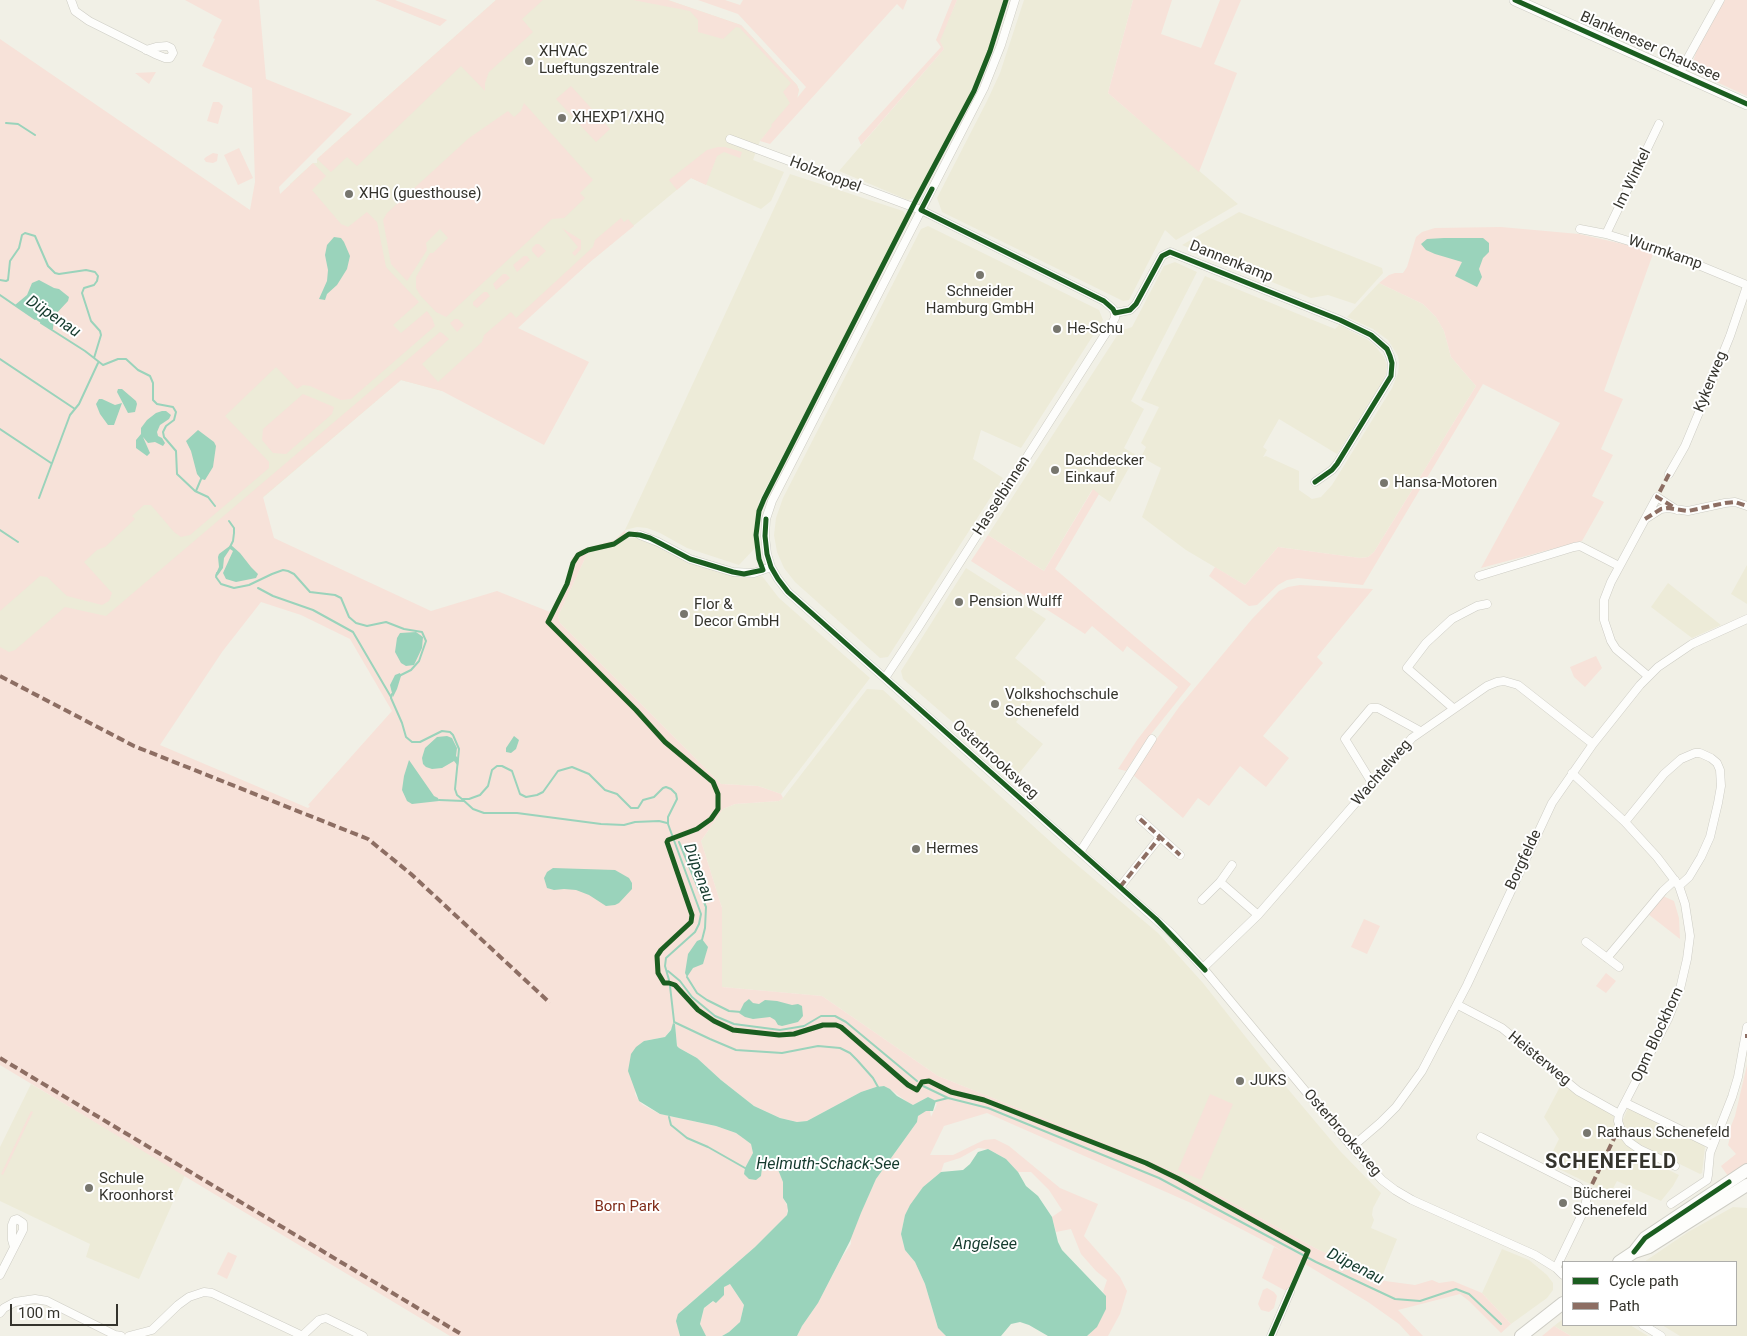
<!DOCTYPE html>
<html>
<head>
<meta charset="utf-8">
<style>
  body { margin:0 }
  #map { position:relative; width:1747px; height:1336px; overflow:hidden; background:#f1f0e6; font-family:Roboto,sans-serif }
  canvas { display:block }
  .legend { position:absolute; left:1562px; top:1261px; width:175px; height:65px; box-sizing:border-box; background:#fff; border:1px solid #aeaeab; margin:0; padding:6px 9px; list-style:none; font-size:15px; color:#35342d }
  .legend li { display:flex; align-items:center; gap:10px; height:25px }
  .legend b { width:25px; border:1px solid #aeaeab }
  .scale { position:absolute; left:10px; top:1304px; width:108px; height:22px; box-sizing:border-box; border:2px solid #35342d; border-top:0; padding-left:6px; font-size:15px; line-height:18px; white-space:nowrap; color:#35342d; -webkit-text-stroke:4px #fff; paint-order:stroke }
</style>
</head>
<body>
<div id="map">
<canvas width="1747" height="1336"></canvas>
<ul class="legend">
<li><b style="height:6px;background:#1b5e20"></b>Cycle path</li>
<li><b style="height:6px;background:#8d6e63"></b>Path</li>
</ul>
<div class="scale">100 m</div>
</div>
<script>
const g = document.querySelector('canvas').getContext('2d');
g.lineJoin = 'round';
function fillPath(path, color) { g.fillStyle = color; g.fill(path, 'evenodd'); }
const shape = rows => new Path2D(rows.map(r => 'M' + r).join(''));
function stroke(path, color, width, dash) { g.strokeStyle = color; g.lineWidth = width; g.lineCap = dash ? 'butt' : 'round'; g.setLineDash(dash || []); g.stroke(path); }
function drawText(font, color, halo, rows, align = 'center') {
  g.font = font + ' Roboto,sans-serif'; g.lineWidth = 4; g.setLineDash([]); g.textBaseline = 'middle'; g.strokeStyle = halo; g.fillStyle = color; for (const [text, x, y, turn = 0] of rows) {
    g.save(); g.translate(x, y); g.rotate((+turn || 0) * Math.PI / 180); g.textAlign = isNaN(turn) ? turn : align; if (halo) g.strokeText(text, 0, 0); g.fillText(text, 0, 0); g.restore();
  }
}
fillPath(shape([
  [496,0,668,0,741,25,797,85,799,90,797,99,760,141,753,160,784,172,771,201,761,209,691,178,590,262,442,391,401,380,56,674,0,652,0,597,297,329,301,305,290,184,313,163,317,163,317,159],
  [957,0,1003,0,989,51,971,92,916,197,908,200,839,171,944,49,939,41],
  [1024,0,1133,0,1108,93,1238,204,1176,240,1165,230,1129,300,1123,301,942,212,937,198,987,101,1000,73],
  [790,174,903,211,907,217,759,501,754,528,755,548,739,565,687,548,660,533,647,528,637,527,625,530],
  [1239,212,1382,268,1383,273,1355,304,1328,295,1311,298,1182,245],
  [928,226,1099,310,1103,320,1021,448,981,430,973,459,1003,478,888,657,880,658,795,582,784,568,777,552,774,535,776,518,783,498,921,229],
  [1175,262,1197,272,1131,401,1144,409,1124,448,1136,455,1110,502,1092,490,1044,571,988,535,1120,331,1132,327,1164,266],
  [1205,276,1335,329,1339,325,1368,340,1375,346,1384,357,1387,365,1386,374,1382,383,1337,454,1279,419,1263,447,1267,450,1263,457,1266,456,1299,471,1299,490,1312,499,1321,497,1332,485,1392,388,1398,373,1399,364,1398,356,1388,340,1373,329,1347,317,1379,283,1423,304,1436,317,1444,331,1451,357,1476,386,1374,552,1368,557,1360,558,1278,547,1245,585,1186,550,1142,517,1161,468,1141,457,1146,447,1141,443,1159,407,1141,400],
  [626,538,636,538,661,547,694,564,737,577,752,578,762,576,779,598,870,678,781,794,758,786,721,784,560,623,558,616,588,552,618,545],
  [1747,565,1747,604,1731,594],
  [966,568,1046,619,1015,658,1046,683,1016,722,1043,744,1016,777,903,679,901,671],
  [1668,583,1721,625,1692,638,1651,607],
  [867,689,883,690,1063,853,1158,933,1203,983,1267,1064,1340,1151,1381,1193,1373,1208,1372,1215,1374,1220,1371,1228,1397,1239,1381,1279,1317,1249,1200,1185,1159,1165,938,1076,822,996,722,987,722,908,701,841,723,809,735,804,779,801,783,798],
  [1563,1081,1615,1116,1616,1127,1619,1136,1640,1156,1679,1175,1673,1186,1661,1201,1617,1181,1610,1194,1547,1163,1559,1139,1544,1117],
  [31,1084,185,1175,139,1279,86,1257,90,1244,0,1201,0,1147],
  [1628,1108,1703,1143,1705,1147,1702,1173,1700,1174,1633,1141,1626,1135,1622,1122],
  [1733,1207,1747,1208,1747,1336,1680,1336,1662,1325,1736,1325,1736,1262,1644,1262,1688,1232],
  [1502,1249,1529,1260,1547,1275,1553,1283,1553,1290,1547,1298,1511,1324,1482,1293],
  [1563,1319,1563,1325,1630,1325,1648,1336,1571,1336,1554,1326]
]), '#edebd8');
fillPath(shape([
  [185,0,259,0,266,79,352,114,279,187,280,194,313,163,326,176,312,190,341,224,348,227,367,212,377,222,386,267,419,302,393,325,401,333,427,311,432,318,435,326,351,399,341,400,310,386,303,385,297,389,276,367,225,416,269,462,269,468,190,535,181,537,174,532,151,505,144,505,132,516,135,519,105,547,97,550,84,562,112,593,109,601,102,605,67,596,47,577,40,576,0,611,0,39,250,210,255,182,252,88,202,66,215,39,213,38,222,20],
  [375,0,395,0,447,20,440,26],
  [496,0,543,0,522,19,533,32,489,72,485,83,485,91,461,66,357,166,347,157,331,172,317,159],
  [633,0,668,0,741,25,797,85,799,90,797,98,806,87,738,14,698,0,725,0,740,5,743,0,907,0,903,10,897,4,770,144,760,141,772,126,771,125,790,103,783,92,791,83,740,28,736,27,723,39,698,32,698,20,690,11],
  [952,0,957,0,940,41,944,49,861,145,858,138,941,47,936,40],
  [1133,0,1172,0,1161,34,1201,48,1220,0,1241,0,1214,64,1237,73,1199,172,1108,93],
  [1725,0,1747,0,1747,96,1699,74,1692,65,1697,49],
  [156,72,149,84,135,73],
  [571,86,610,129,596,142,556,99],
  [213,102,219,102,223,106,218,124,207,121],
  [524,103,593,180,580,193,585,198,564,218,552,219,446,317,436,312,420,295,416,288,416,277,430,253,433,253,448,238,440,229,426,243,427,250,407,281,391,264,383,220,387,213,469,138,508,111,514,117,521,111],
  [718,147,725,147,742,152,740,158,724,152,717,156,706,185,691,178,677,190,669,180,707,150],
  [239,148,253,178,238,185,224,155],
  [213,153,218,154,217,161,213,163,206,162,204,159,206,157],
  [621,218,624,222,628,219,634,226,590,262,518,328,589,362,544,445,442,391,401,380,263,497,274,538,431,611,497,591,550,612,565,583,572,558,580,550,615,540,625,530,626,538,618,545,588,552,558,616,560,623,721,784,758,786,781,794,783,798,779,801,735,804,723,809,701,841,722,908,722,987,822,996,938,1076,1159,1165,1200,1185,1317,1249,1385,1281,1415,1285,1432,1280,1439,1283,1453,1281,1482,1293,1511,1324,1501,1333,1469,1301,1460,1294,1398,1310,1423,1336,1410,1336,1399,1324,1368,1302,1300,1261,1288,1290,1284,1290,1262,1278,1274,1247,1282,1251,1272,1245,1191,1203,987,1113,944,1126,930,1155,953,1155,984,1140,995,1139,1009,1146,1060,1188,1098,1204,1084,1236,1120,1277,1127,1291,1120,1314,1108,1336,1087,1336,1090,1334,1106,1296,1103,1292,1107,1280,1096,1271,1081,1254,1071,1229,1056,1232,1052,1217,1062,1210,1049,1190,1031,1172,1018,1172,1006,1159,988,1149,978,1148,960,1158,944,1163,941,1172,923,1187,905,1215,901,1234,905,1250,915,1262,925,1284,938,1328,946,1336,797,1336,802,1326,818,1303,841,1259,851,1244,851,1235,876,1179,917,1122,918,1116,925,1111,930,1111,931,1117,937,1104,928,1097,913,1105,910,1104,890,1089,884,1086,876,1087,861,1092,807,1121,797,1122,780,1118,754,1106,721,1080,697,1058,679,1048,677,1046,675,1024,665,1037,644,1041,635,1094,639,1101,643,1105,660,1114,716,1126,736,1133,744,1138,751,1144,753,1153,744,1170,761,1176,762,1168,766,1164,771,1164,777,1167,783,1182,783,1198,788,1207,787,1215,755,1247,678,1314,678,1330,680,1336,450,1336,0,1065,0,647,9,652,15,650,65,607,106,616,440,332,442,333,449,339,422,364,438,382,482,342,484,335,511,312,516,318,593,247,595,240],
  [261,602,301,615,350,639,392,711,308,805,310,806,308,808,160,745,222,652],
  [1501,227,1579,234,1654,251,1604,391,1623,399,1601,449,1613,455,1592,496,1604,502,1582,541,1481,568,1560,423,1483,384,1363,585,1298,578,1287,580,1278,585,1257,605,1249,606,1209,576,1215,567,1245,585,1278,547,1360,558,1368,557,1374,552,1476,386,1451,357,1444,331,1436,317,1423,304,1379,283,1389,275,1395,273,1403,273,1407,267,1416,237,1422,232,1435,228],
  [562,228,581,240,581,249,575,256,572,253,578,247],
  [536,244,539,244,546,251,538,258,532,251,532,248],
  [524,256,527,256,530,260,517,272,513,265],
  [503,274,506,274,510,278,496,290,493,284],
  [484,292,487,292,490,296,477,308,473,305,473,302],
  [455,319,458,319,464,325,457,332,450,323],
  [303,394,334,407,332,414,286,454,273,453,262,440,263,429],
  [1093,489,1099,494,1055,569,1191,684,1148,738,1126,771,1118,769,1137,740,1178,687,1127,646,1123,652,1092,626,1085,634,971,561,988,535,1044,571],
  [1300,585,1373,589,1317,657,1323,663,1263,736,1289,758,1266,787,1240,766,1209,806,1198,798,1183,818,1132,774,1179,707,1252,619,1279,591,1288,587],
  [1596,656,1602,668,1585,687,1574,677,1570,667],
  [1663,896,1674,901,1679,918,1680,939,1648,914],
  [1364,919,1380,926,1367,954,1351,947],
  [1606,973,1616,981,1606,993,1596,986],
  [1747,1065,1747,1163,1728,1176,1721,1166,1736,1154,1728,1145,1730,1137,1727,1136,1735,1116],
  [1210,1094,1233,1104,1201,1180,1178,1170],
  [31,1111,33,1112,3,1175,1,1174],
  [228,1252,237,1256,227,1279,217,1274],
  [730,1284,744,1305,740,1322,729,1332,722,1336,705,1336,700,1325,704,1308,714,1301,724,1286],
  [1267,1288,1274,1292,1277,1296,1274,1308,1269,1312,1261,1310,1258,1304,1263,1290],
  [1554,1326,1571,1336,1542,1336]
]), '#f7e2d9');
fillPath(shape([
  [334,237,341,238,344,242,350,256,347,269,337,285,327,294,325,300,319,299,327,281,328,270,325,255,327,245],
  [1444,238,1483,238,1489,243,1489,252,1483,258,1479,269,1482,277,1477,287,1455,276,1462,262,1435,254,1426,250,1421,244,1427,239],
  [39,280,54,288,59,289,69,297,68,301,54,316,53,329,50,329,32,317,15,305,27,295,32,283],
  [118,389,122,389,136,401,137,404,135,412,128,413,117,392],
  [99,399,102,399,115,405,122,403,114,425,108,425,100,414,96,404],
  [162,411,166,411,171,415,169,419,160,425,157,432,158,436,162,438,165,443,163,446,155,442,148,443,143,437,150,453,147,456,136,448,136,440,141,434,141,428,147,420,156,413],
  [198,430,214,442,216,446,213,467,205,480,201,479,197,474,191,451,186,441],
  [231,545,240,553,251,567,258,574,256,578,236,582,226,579,223,573,233,551,230,549,224,558,223,568,218,575,215,576,219,567,218,557,219,554],
  [416,632,423,637,422,648,414,665,406,666,401,663,395,652,397,638,400,633],
  [400,673,401,676,397,689,393,697,390,685,395,675],
  [447,736,452,738,457,748,456,756,459,759,458,766,454,761,442,768,432,769,426,767,423,764,422,758,425,748,437,737],
  [514,736,519,740,516,749,511,753,506,752,506,748],
  [409,760,434,796,438,798,439,801,412,804,407,801,402,790,404,776],
  [553,868,615,870,629,878,632,883,632,889,619,903,615,905,606,906,589,895,576,890,564,889,554,890,547,888,544,878,547,872],
  [702,939,708,947,703,964,693,968,687,977,685,973,688,954,697,941],
  [749,999,753,1003,759,1004,765,1000,777,1001,792,1005,798,1004,802,1006,803,1016,798,1022,782,1026,778,1025,775,1020,770,1017,753,1019,745,1017,739,1013,744,1003],
  [673,1023,675,1024,677,1046,679,1048,697,1058,721,1080,754,1106,780,1118,797,1122,807,1121,861,1092,876,1087,884,1086,890,1089,897,1096,913,1105,928,1097,936,1101,933,1111,926,1111,918,1116,917,1122,876,1179,861,1213,850,1241,818,1303,802,1326,797,1336,722,1336,729,1332,740,1322,744,1305,730,1284,724,1287,724,1295,716,1303,713,1301,704,1308,700,1324,706,1336,680,1336,676,1321,678,1314,755,1247,787,1215,788,1211,787,1204,783,1198,783,1182,777,1167,771,1164,766,1164,762,1168,761,1176,756,1180,749,1179,744,1174,745,1168,753,1153,751,1144,743,1138,736,1133,716,1126,660,1114,639,1101,628,1071,631,1054,636,1047,644,1041,665,1037,671,1030],
  [988,1149,1006,1159,1018,1172,1026,1186,1038,1196,1052,1217,1058,1242,1062,1250,1106,1296,1106,1309,1097,1327,1087,1336,1048,1336,1029,1325,1020,1322,1011,1324,1001,1336,946,1336,938,1328,925,1284,915,1262,905,1250,901,1234,905,1215,910,1205,923,1187,941,1172,963,1170,970,1164,978,1152]
]), '#9ad3bb');
stroke(shape([
  [6,123,18,124,35,135],
  [0,280,6,281,8,280,10,261,19,248,22,235,25,233,35,236,48,266,55,273,59,274,86,270,95,272,98,276,97,281,94,285,84,288,82,293,91,321,100,331,101,335,94,358],
  [0,295,35,319],
  [41,323,85,351,103,365,118,359,126,359,138,370,150,376,153,383,153,400,157,404,173,407,176,412,174,420,166,426,163,432,164,437,176,451,177,474,195,491,208,497,215,506],
  [0,359,75,409],
  [0,429,51,463],
  [196,491,201,479],
  [39,498,70,415,79,404,98,363],
  [229,521,234,528,234,533,233,541,230,547],
  [0,530,18,542],
  [217,573,216,577,221,584,234,588,249,585,272,574,283,570,288,571,294,574,310,592,335,595,341,598,349,617,356,623,367,626,386,622,404,629,422,632,426,641,419,661,411,670,399,676],
  [258,588,273,596,313,610,353,632,391,697],
  [392,694,391,698,402,723,406,737,412,742,420,742,442,731,450,732,453,735,459,749,455,789,457,795,462,799,469,799,480,795,488,786,492,770,497,766,502,766,512,771,520,794,526,797,537,795,543,792,558,771,572,767,589,774,605,790,617,794,631,808,638,808,643,800,654,797,663,788,666,787,671,789,676,794,677,799,668,817,668,824,701,914,699,924,695,932,666,958,665,966,669,980],
  [462,799,473,809,484,813,517,813,601,824,624,825,635,822,659,821,667,823],
  [439,800,464,801],
  [679,842,706,907,705,928,702,940],
  [668,971,680,981,692,997,715,1016,734,1024,780,1030,804,1026,821,1016,835,1016,846,1022,917,1081],
  [687,977,697,993,707,1000,729,1011,741,1012],
  [670,986,674,1021],
  [674,1022,710,1039,736,1050,782,1053,818,1046,840,1048,850,1053,857,1060,873,1078,878,1087],
  [923,1086,948,1098],
  [936,1101,948,1098,988,1108,1159,1178,1316,1262,1395,1299,1420,1301,1456,1289,1469,1294,1501,1324],
  [669,1117,671,1125,687,1138,708,1147,745,1168]
]), '#9ad3bb', 2);
const minor = shape([
  [71,0,75,11,89,21,155,54,165,58,170,58,173,53,171,48,167,46,156,47,146,50],
  [1015,0,1001,45,984,88,772,501,766,519,765,536,767,554,771,567,778,579,788,592,1171,933,1203,968,1352,1147,1382,1180,1395,1190,1412,1200,1535,1255,1556,1268,1563,1275],
  [1679,74,1720,0],
  [730,139,921,210,1104,301,1113,309,1115,313,1130,310,1136,304,1162,256,1170,252,1340,320,1371,335,1387,349,1390,356,1392,363,1391,376,1337,464,1332,470,1315,482],
  [1580,229,1606,234,1674,255,1747,285],
  [1606,234,1659,124],
  [1669,474,1685,446,1700,410,1730,336,1747,286],
  [1647,518,1661,509,1668,508,1688,511,1725,503,1735,502,1747,506],
  [640,535,658,542,690,559,733,572,754,573,771,567],
  [1479,576,1574,547,1580,546,1619,566],
  [1648,676,1616,649,1611,641,1604,620,1604,600,1611,582,1657,497,1677,510],
  [885,678,918,628,1111,325,1115,318,1115,313],
  [1453,708,1407,668,1426,643,1452,619,1477,606,1487,604],
  [1572,773,1625,822,1657,857,1679,886,1685,904,1690,936,1687,959,1680,989,1668,1019,1619,1114,1618,1121,1622,1133,1629,1142,1639,1149,1675,1166],
  [1372,783,1345,739,1371,708,1378,708,1420,731],
  [1140,819,1180,855],
  [1625,822,1664,774,1681,759,1695,753,1700,753,1711,758,1717,763,1720,770,1721,786,1718,803,1710,837,1701,857,1689,877,1679,886],
  [1080,852,1152,739],
  [1220,882,1258,915],
  [1120,887,1160,837],
  [1202,900,1220,882,1232,865],
  [1586,942,1619,967],
  [1607,958,1663,891,1675,880],
  [1203,968,1258,915,1412,738,1487,686,1497,682,1504,681,1518,685,1593,744],
  [1458,1005,1502,1028,1578,1091,1619,1114],
  [1626,1103,1712,1145],
  [1481,1137,1578,1186,1587,1195,1585,1208,1556,1268],
  [1352,1147,1380,1123,1396,1107,1422,1071,1467,985,1552,803,1593,744,1640,685,1658,667,1692,644,1747,619],
  [1671,1204,1707,1180,1708,1175,1710,1153,1732,1097,1738,1077,1747,1027],
  [0,1275,23,1230,23,1223,17,1219,14,1220,12,1225,12,1240,14,1247],
  [0,1313,4,1308,15,1302,35,1299,47,1301,115,1335,121,1336],
  [1643,1325,1661,1336],
  [129,1336,152,1330,178,1305,189,1297,204,1292,212,1293,303,1336],
  [302,1336,319,1320,326,1318,363,1336],
  [1271,1336,1290,1292]
]);
const secondary = shape([
  [1515,0,1747,104]
]);
const primary = shape([
  [1634,1252,1645,1238,1747,1170],
  [1619,1262,1634,1252,1649,1247,1747,1185],
  [1521,1336,1563,1303]
]);
stroke(minor, '#cdccc4', 9);
stroke(secondary, '#cdccc4', 12);
stroke(primary, '#cdccc4', 14);
stroke(minor, '#fdfdfb', 8);
stroke(secondary, '#fdfdfb', 11);
stroke(primary, '#fdfdfb', 12);
stroke(shape([
  [1669,474,1657,497,1675,508],
  [1645,519,1661,509,1668,508,1688,511,1725,503,1735,502,1747,506],
  [0,676,134,746,368,839,411,874,550,1003],
  [1140,819,1180,855],
  [1120,887,1160,837],
  [1745,1036,1747,1036],
  [0,1058,461,1334],
  [1587,1195,1619,1128]
]), '#8d6e63', 4, [8, 4]);
stroke(shape([
  [1006,0,990,51,974,91,916,200,764,499,759,511,756,535,759,559,763,570,744,574,733,572,690,559,650,538,640,535,629,534,614,544,588,550,578,555,573,563,567,584,548,622,636,710,665,742,713,782,718,794,718,809,711,819,697,829,668,840,667,842,692,915,691,922,661,950,657,956,658,973,664,983,669,983,675,985,698,1010,714,1021,733,1030,779,1035,794,1034,823,1025,836,1025,841,1027,864,1047,908,1085,917,1090,922,1082,929,1081,951,1092,984,1100,1146,1163,1179,1179,1308,1251,1271,1336],
  [1515,0,1747,104],
  [932,189,921,210,1104,301,1113,309,1115,313,1130,310,1136,304,1162,256,1170,252,1340,320,1371,335,1387,349,1390,356,1392,363,1391,376,1337,464,1332,470,1315,482],
  [766,519,765,536,767,554,771,567,778,579,788,592,1156,919,1205,970],
  [1634,1252,1645,1238,1729,1182]
]), '#1b5e20', 5);
for (const [x, y, r, color] of [
  [529,61,5,"#77766e"],
  [562,118,5,"#77766e"],
  [349,194,5,"#77766e"],
  [980,275,5,"#77766e"],
  [1057,329,5,"#77766e"],
  [1055,470,5,"#77766e"],
  [1384,483,5,"#77766e"],
  [959,602,5,"#77766e"],
  [684,614,5,"#77766e"],
  [995,704,5,"#77766e"],
  [916,849,5,"#77766e"],
  [1240,1081,5,"#77766e"],
  [1587,1133,5,"#77766e"],
  [89,1188,5,"#77766e"],
  [1563,1203,5,"#77766e"]
]) { const dot = new Path2D(); dot.arc(x, y, r, 0, 2 * Math.PI); g.fillStyle = color; g.fill(dot); stroke(dot, '#fff', 2); }
drawText('15px', '#35342d', '#fff', [
  ["Blankeneser Chaussee",1650,47,24],
  ["Holzkoppel",825,175,21],
  ["Im Winkel",1633,179,-64],
  ["Wurmkamp",1665,253,19],
  ["Dannenkamp",1231,262,22],
  ["Kykerweg",1711,382,-68],
  ["Hasselbinnen",1002,496,-57],
  ["Osterbrooksweg",995,760,42],
  ["Wachtelweg",1382,773,-49],
  ["Borgfelde",1524,860,-65],
  ["Opm Blockhorn",1658,1035,-65],
  ["Heisterweg",1539,1059,39],
  ["Osterbrooksweg",1342,1133,49]
]);
drawText('15px', '#35342d', '#fff', [
  ["XHVAC",539,52],
  ["Lueftungszentrale",539,69],
  ["XHEXP1/XHQ",572,118],
  ["XHG (guesthouse)",359,194],
  ["Schneider",980,292,"center"],
  ["Hamburg GmbH",980,309,"center"],
  ["He-Schu",1067,329],
  ["Dachdecker",1065,461],
  ["Einkauf",1065,478],
  ["Hansa-Motoren",1394,483],
  ["Pension Wulff",969,602],
  ["Flor &",694,605],
  ["Decor GmbH",694,622],
  ["Volkshochschule",1005,695],
  ["Schenefeld",1005,712],
  ["Hermes",926,849],
  ["JUKS",1250,1081],
  ["Rathaus Schenefeld",1597,1133],
  ["Schule",99,1179],
  ["Kroonhorst",99,1196],
  ["Bücherei",1573,1194],
  ["Schenefeld",1573,1211]
], 'left');
drawText('15px', '#7f2b18', '#fff', [
  ["Born Park",627,1207]
]);
drawText('italic 16px', '#143a2d', '#fff', [
  ["Düpenau",53,317,34],
  ["Düpenau",698,873,70],
  ["Helmuth-Schack-See",828,1165],
  ["Angelsee",985,1245],
  ["Düpenau",1355,1267,27]
]);
g.letterSpacing = '1px';
drawText('bold 20px', '#35342d', '#fff', [
  ["SCHENEFELD",1611,1163]
]);
g.letterSpacing = '0px';
</script>
</body>
</html>
